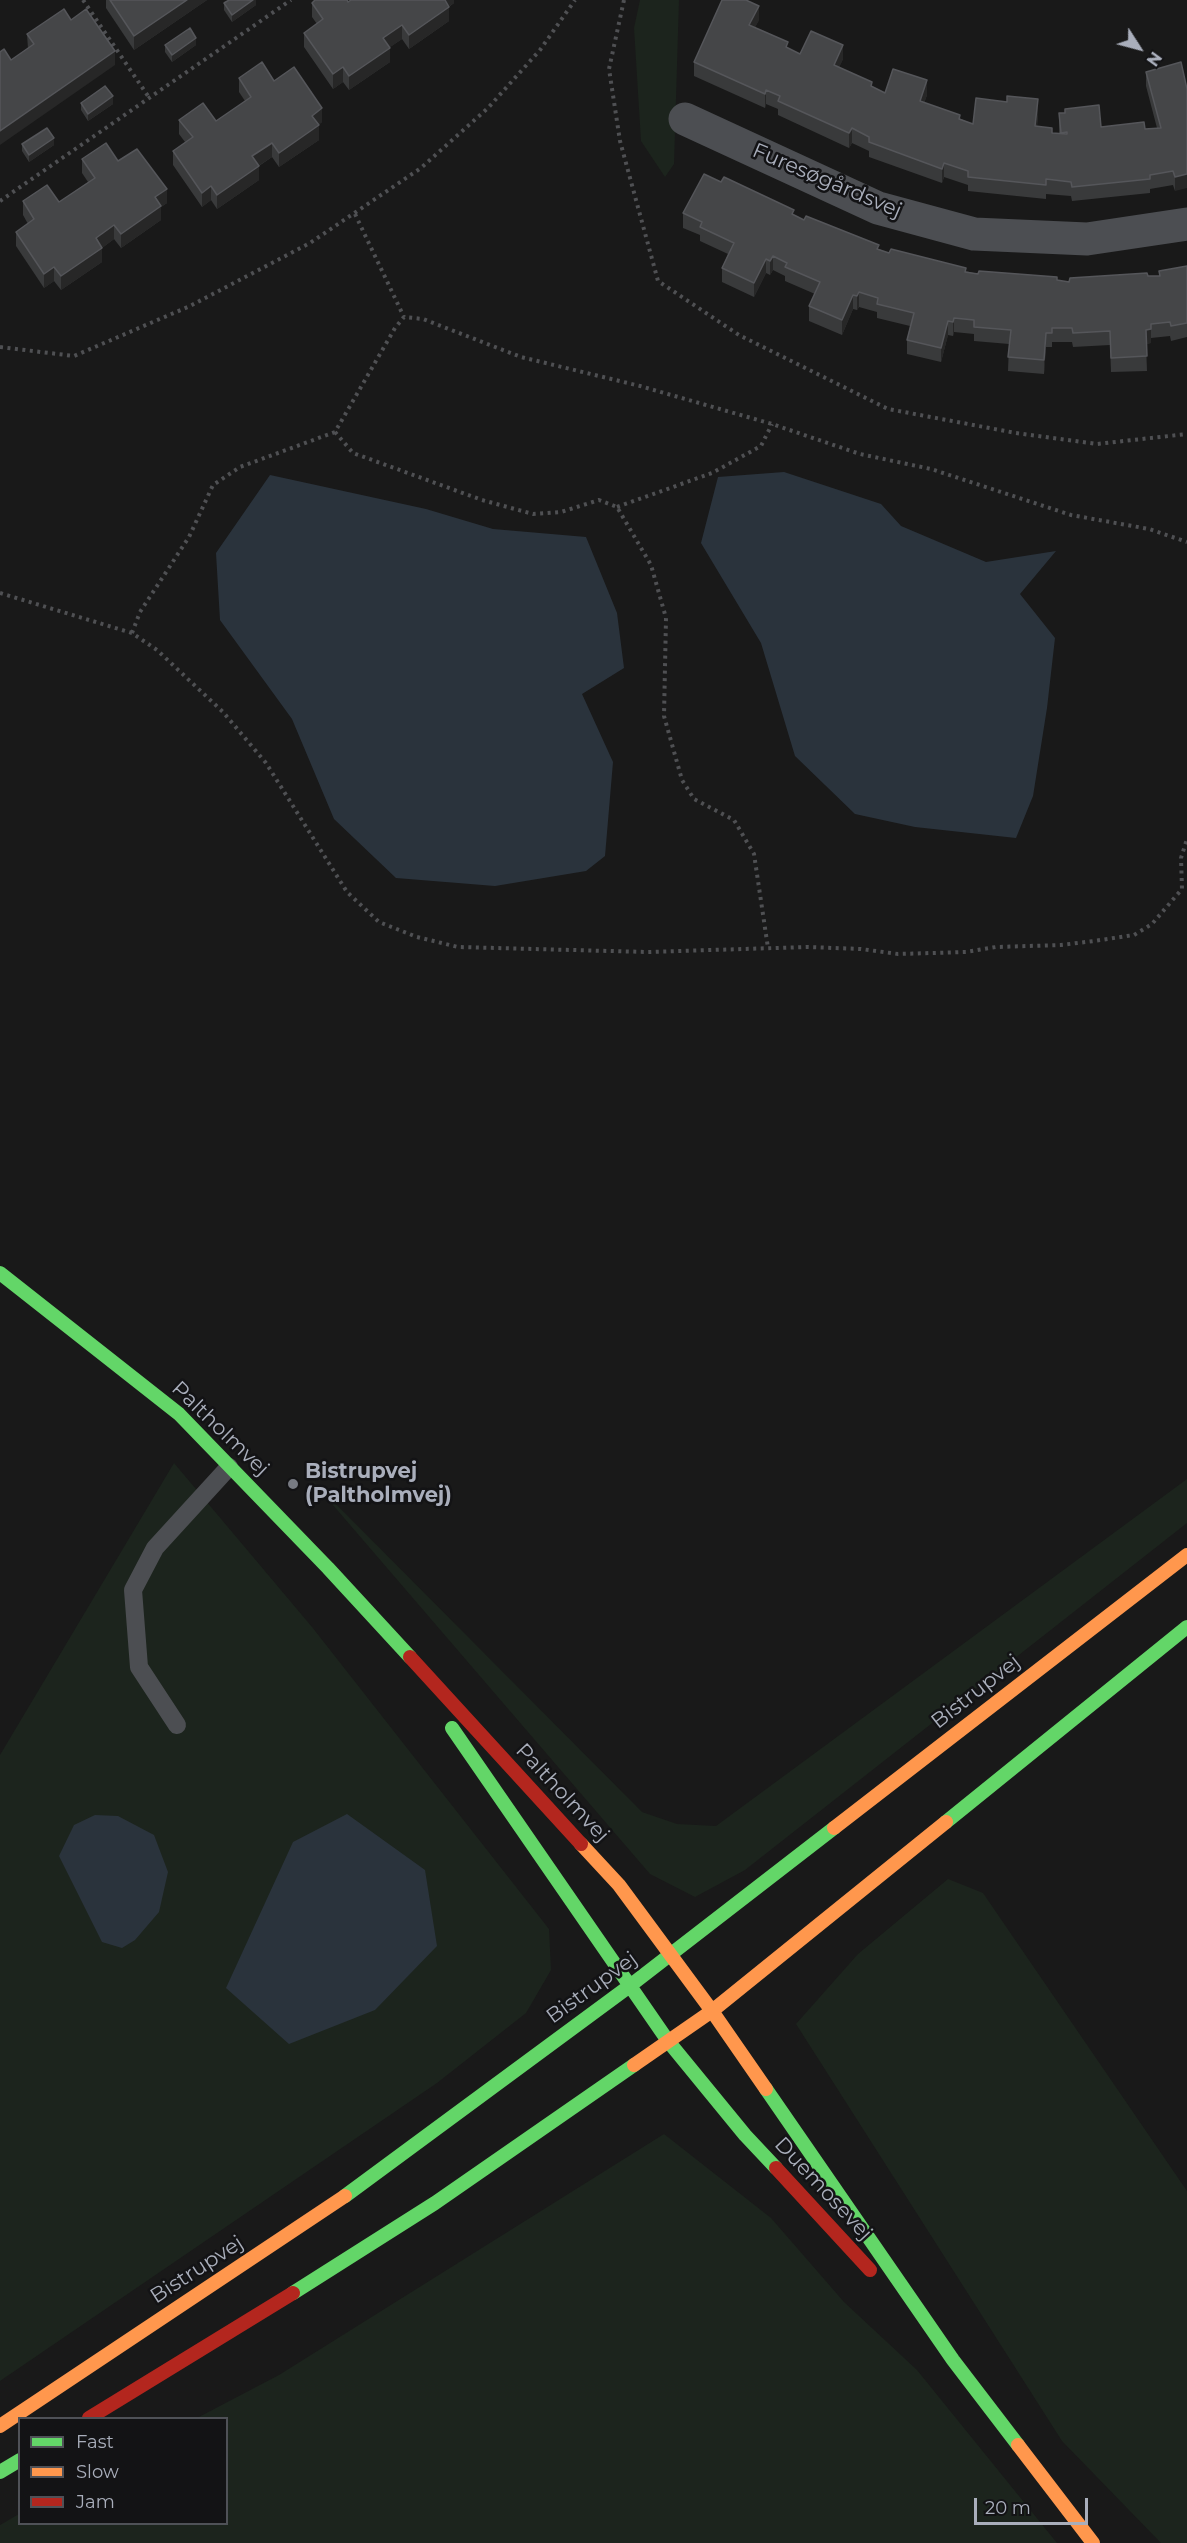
<!DOCTYPE html>
<html>
<head>
<meta charset="utf-8">
<style>
  body { margin:0 }
  #map { position:relative; width:1187px; height:2543px; overflow:hidden; background:#191919; font-family:Montserrat,sans-serif }
  canvas { display:block }
  .legend { position:absolute; left:18px; top:2417px; width:210px; height:108px; box-sizing:border-box; background:#131315; border:2px solid #4f5157; margin:0; padding:8px 10px; list-style:none; font-size:18px; color:#a9aebb }
  .legend li { display:flex; align-items:center; gap:12px; height:30px }
  .legend b { width:30px; border:2px solid #4f5157 }
  .north { position:absolute; left:1109px; top:18px; width:60px; height:60px; -webkit-text-stroke:4px #131315; paint-order:stroke; rotate:126deg; font-size:16px; font-weight:700; line-height:24px; text-align:center; color:#a9aebb }
  .north::after { content:''; display:block; margin:auto; width:21px; height:27px; background:#a9aebb; clip-path:polygon(50% 0,100% 100%,50% 72%,0 100%) }
  .scale { position:absolute; left:974px; top:2498px; width:114px; height:27px; box-sizing:border-box; border:3px solid #a9aebb; border-top:0; padding-left:8px; font-size:18px; line-height:21px; white-space:nowrap; color:#a9aebb; -webkit-text-stroke:4px #131315; paint-order:stroke }
</style>
</head>
<body>
<div id="map">
<canvas width="1187" height="2543"></canvas>
<ul class="legend">
<li><b style="height:8px;background:#63d668"></b>Fast</li>
<li><b style="height:8px;background:#ff974d"></b>Slow</li>
<li><b style="height:8px;background:#b3261e"></b>Jam</li>
</ul>
<div class="north">N</div>
<div class="scale">20 m</div>
</div>
<script>
const g = document.querySelector('canvas').getContext('2d');
g.lineJoin = 'round';
function fillPath(path, color) { g.fillStyle = color; g.fill(path, 'evenodd'); }
const shape = rows => new Path2D(rows.map(r => 'M' + r).join(''));
function stroke(path, color, width, dash) { g.strokeStyle = color; g.lineWidth = width; g.lineCap = dash ? 'butt' : 'round'; g.setLineDash(dash || []); g.stroke(path); }
function drawText(font, color, halo, rows, align = 'center') {
  g.font = font + ' Montserrat,sans-serif'; g.lineWidth = 5; g.setLineDash([]); g.textBaseline = 'middle'; g.strokeStyle = halo; g.fillStyle = color; for (const [text, x, y, turn = 0] of rows) {
    g.save(); g.translate(x, y); g.rotate((+turn || 0) * Math.PI / 180); g.textAlign = isNaN(turn) ? turn : align; if (halo) g.strokeText(text, 0, 0); g.fillText(text, 0, 0); g.restore();
  }
}
fillPath(shape([
  [640,0,679,0,674,164,665,177,641,141,634,28],
  [174,1463,312,1627,549,1929,551,1970,526,2013,437,2083,0,2381,0,1755],
  [308,1476,642,1812,677,1824,716,1826,1187,1479,1187,1523,745,1870,695,1897,650,1874],
  [948,1879,983,1893,1187,2191,1187,2543,1161,2543,1062,2441,796,2024,858,1954],
  [664,2134,771,2218,844,2302,917,2370,1057,2543,0,2543,0,2525,19,2514,20,2524,226,2524,226,2418,197,2418,279,2375]
]), '#1c241d');
fillPath(shape([
  [784,472,881,504,901,526,986,562,1056,551,1020,594,1055,638,1047,708,1033,796,1016,838,915,827,855,814,795,756,761,643,701,543,718,477],
  [270,475,426,509,493,529,586,537,617,613,624,668,582,694,613,762,605,856,586,871,495,886,396,878,334,819,292,719,220,620,216,553],
  [347,1814,425,1870,437,1946,375,2010,289,2044,226,1988,293,1842],
  [95,1815,118,1816,154,1835,168,1872,159,1912,135,1940,122,1948,102,1942,59,1856,74,1825]
]), '#2a333c');
stroke(shape([
  [83,0,150,99],
  [624,0,609,69,620,141,658,281,739,335,888,409,1016,433,1097,444,1187,434],
  [0,201,291,0],
  [355,214,404,317],
  [0,347,74,356,190,306,310,243,421,168,488,108,540,50,575,0],
  [335,432,353,453,482,500,533,514,561,512,599,500,617,507,651,565,666,618,664,716,682,780,694,799,734,820,754,854,768,948],
  [617,507,712,473,761,446,772,424],
  [0,593,132,633,157,650,223,712,266,763,347,892,379,922,417,937,458,947,648,952,807,947,861,949,898,954,966,952,996,947,1061,945,1094,941,1134,935,1152,924,1182,889,1181,858,1187,839],
  [132,633,140,612,189,537,213,485,240,467,335,432,395,328,404,317,423,319,521,357,640,386,772,424,860,454,931,469,1071,515,1149,529,1187,542]
]), '#4f5053', 4, [3, 4.5]);
stroke(shape([
  [177,1725,139,1667,133,1590,155,1548,229,1467]
]), '#4c4e52', 18);
stroke(shape([
  [685,119,878,208,974,234,1087,239,1187,224]
]), '#4c4e52', 33);
stroke(shape([
  [0,1273,179,1414,328,1568,410,1657],
  [452,1728,668,2041,745,2135,776,2168],
  [946,1822,1187,1627],
  [766,2089,953,2360,1018,2445],
  [345,2196,631,1985,834,1828],
  [293,2293,435,2203,634,2065],
  [0,2472,20,2460]
]), '#63d668', 14);
stroke(shape([
  [834,1828,1187,1555],
  [581,1844,619,1885,712,2011,766,2089],
  [634,2065,712,2011,946,1822],
  [0,2426,345,2196],
  [1018,2445,1093,2543]
]), '#ff974d', 14);
stroke(shape([
  [410,1657,581,1844],
  [776,2168,870,2270],
  [89,2418,293,2293]
]), '#b3261e', 14);
fillPath(shape([
  [106,0,207,0,134,50,106,8],
  [256,0,256,5,232,22,224,10,224,3],
  [454,0,454,3,449,7,449,21,409,49,402,39,390,47,390,62,349,90,343,82,333,89,304,47,304,33,317,24,312,17,312,3],
  [71,20,115,65,11,60,28,49,27,34],
  [759,20,755,27,788,48,800,54,843,59,839,67,872,87,885,93,927,95,924,103,973,124,1038,114,1037,127,1052,133,1059,134,1059,113,1101,127,1145,129,1157,128,1146,86,1146,72,1181,62,1175,191,1173,185,1150,189,1150,193,1072,201,1071,196,1046,194,1046,199,968,191,968,185,944,177,942,183,869,157,869,151,852,143,849,148,778,115,778,109,766,104,765,108,694,76,694,62],
  [165,45,196,45,172,62,165,52],
  [239,78,274,81,322,122,318,125,319,140,279,167,272,157,259,166,259,180,217,209,211,200,202,207,173,165,173,151,185,142,179,134,179,120,216,121,245,101,239,92],
  [81,103,113,104,88,121,81,110],
  [22,144,54,145,29,162,22,151],
  [82,159,118,161,167,203,161,207,161,220,121,248,114,239,102,248,102,262,61,290,54,281,44,288,16,246,16,232,28,224,23,215,23,201,59,202,88,182,82,173],
  [721,182,804,220,879,249,889,253,978,274,1069,282,1159,276,1159,271,1187,266,1187,337,1171,341,1170,336,1151,338,1151,343,1146,344,1147,371,1111,372,1110,345,1073,347,1072,342,1052,342,1052,347,1046,347,1044,374,1008,371,1009,344,974,341,974,334,954,332,953,336,948,335,941,362,907,354,907,340,910,326,877,318,877,312,859,307,857,310,853,309,842,335,809,321,809,306,815,294,785,281,785,276,773,270,770,275,766,273,754,297,722,282,722,268,728,254,700,241,700,235,683,228,683,213]
]), '#393a3b');
fillPath(shape([
  [187,0,207,0,134,50,134,36],
  [253,0,256,0,256,5,232,22,232,15],
  [443,0,454,0,454,3,443,11],
  [759,6,759,20,749,39,749,25],
  [449,7,449,21,409,49,409,35],
  [402,25,402,39,383,52,383,38],
  [196,38,196,45,172,62,172,55],
  [843,45,843,59,834,79,834,65],
  [390,48,390,62,349,90,349,76],
  [115,51,115,65,0,145,0,131],
  [343,67,343,82,333,89,333,74],
  [927,80,927,95,920,115,920,101],
  [766,90,766,104,765,108,765,94],
  [113,96,113,104,88,121,88,114],
  [1038,99,1038,114,1035,141,1035,126],
  [322,108,322,122,314,129,319,125,319,140,279,167,279,153,312,116],
  [852,128,852,143,849,148,849,133],
  [54,138,54,145,29,162,29,155],
  [272,143,272,157,252,170,252,156],
  [944,163,944,177,942,183,942,169],
  [259,166,259,180,217,209,217,195],
  [1187,174,1187,188,1175,191,1175,177],
  [211,186,211,200,202,207,202,193],
  [167,189,167,203,161,207,161,220,121,248,121,234,155,197],
  [114,225,114,239,102,248,102,262,61,290,61,276,96,238],
  [773,256,773,270,770,275,770,261],
  [766,259,766,273,754,297,754,283],
  [54,267,54,281,44,288,44,274],
  [859,292,859,307,857,310,857,296],
  [853,295,853,309,842,335,842,320],
  [954,318,954,332,953,336,953,322],
  [948,321,948,335,941,362,941,348],
  [1151,324,1151,343,1146,344,1146,330],
  [1046,333,1046,347,1044,374,1044,360]
]), '#272727');
const building = shape([
  [110,0,187,0,134,36,110,0],
  [229,0,253,0,232,15,224,3,229,0],
  [315,0,347,0,348,2,351,0,445,0,449,7,409,35,402,25,383,38,390,48,349,76,343,67,333,74,304,33,323,19,312,3,315,0],
  [722,0,746,0,759,6,749,25,788,42,786,47,800,54,811,31,843,45,834,65,872,82,871,86,885,93,893,69,927,80,920,101,960,115,959,119,973,124,976,98,1007,102,1007,96,1038,99,1035,126,1052,128,1052,133,1067,134,1067,132,1061,133,1059,113,1065,113,1065,109,1099,105,1101,127,1144,122,1145,129,1161,128,1146,72,1181,62,1187,89,1187,174,1175,177,1173,171,1150,175,1150,179,1072,187,1071,182,1046,179,1046,185,968,177,968,171,944,163,942,169,869,142,869,137,852,128,849,133,778,101,780,96,766,90,765,94,694,62,722,0],
  [64,9,71,20,86,9,115,51,0,131,0,52,4,49,11,60,34,44,27,34,64,9],
  [190,28,196,38,172,55,165,45,190,28],
  [262,62,274,81,294,67,322,108,312,116,319,125,279,153,272,143,252,156,259,166,217,195,211,186,202,193,173,151,193,137,179,120,203,103,216,121,251,97,239,78,262,62],
  [105,86,113,96,88,114,81,103,105,86],
  [47,128,54,138,29,155,22,144,47,128],
  [106,143,118,161,137,149,167,189,155,197,161,206,121,234,114,225,96,238,102,248,61,276,54,267,44,274,16,232,34,219,23,201,47,185,59,202,95,178,82,159,106,143],
  [704,174,721,182,724,177,794,210,792,214,804,220,806,216,879,245,877,249,889,253,891,249,966,268,965,272,978,274,979,271,1057,277,1057,280,1069,282,1070,278,1147,273,1148,276,1160,276,1159,271,1187,266,1187,323,1171,326,1170,322,1151,324,1151,329,1146,330,1147,356,1111,358,1110,331,1073,333,1072,328,1052,328,1052,333,1046,333,1044,360,1008,357,1011,330,974,327,974,320,954,318,953,322,948,321,941,348,907,340,914,313,877,304,878,298,859,292,857,296,853,295,842,320,809,306,820,282,785,267,787,263,773,256,770,261,766,259,754,283,722,268,734,243,700,227,702,222,683,213,704,174]
]);
fillPath(building, '#454648');
stroke(building, '#55565a', 1.5);
for (const [x, y, r, color] of [
  [293,1484,6,"#777a82"]
]) { const dot = new Path2D(); dot.arc(x, y, r, 0, 2 * Math.PI); g.fillStyle = color; g.fill(dot); stroke(dot, '#131315', 2); }
drawText('21px', '#a9aebb', '#131315', [
  ["Furesøgårdsvej",827,181,23],
  ["Paltholmvej",220,1429,44],
  ["Bistrupvej",976,1692,-38],
  ["Paltholmvej",562,1793,47],
  ["Bistrupvej",592,1988,-36],
  ["Duemosevej",823,2189,47],
  ["Bistrupvej",197,2270,-33]
]);
drawText('bold 21px', '#a9aebb', '#131315', [
  ["Bistrupvej",305,1472],
  ["(Paltholmvej)",305,1496]
], 'left');
</script>
</body>
</html>
